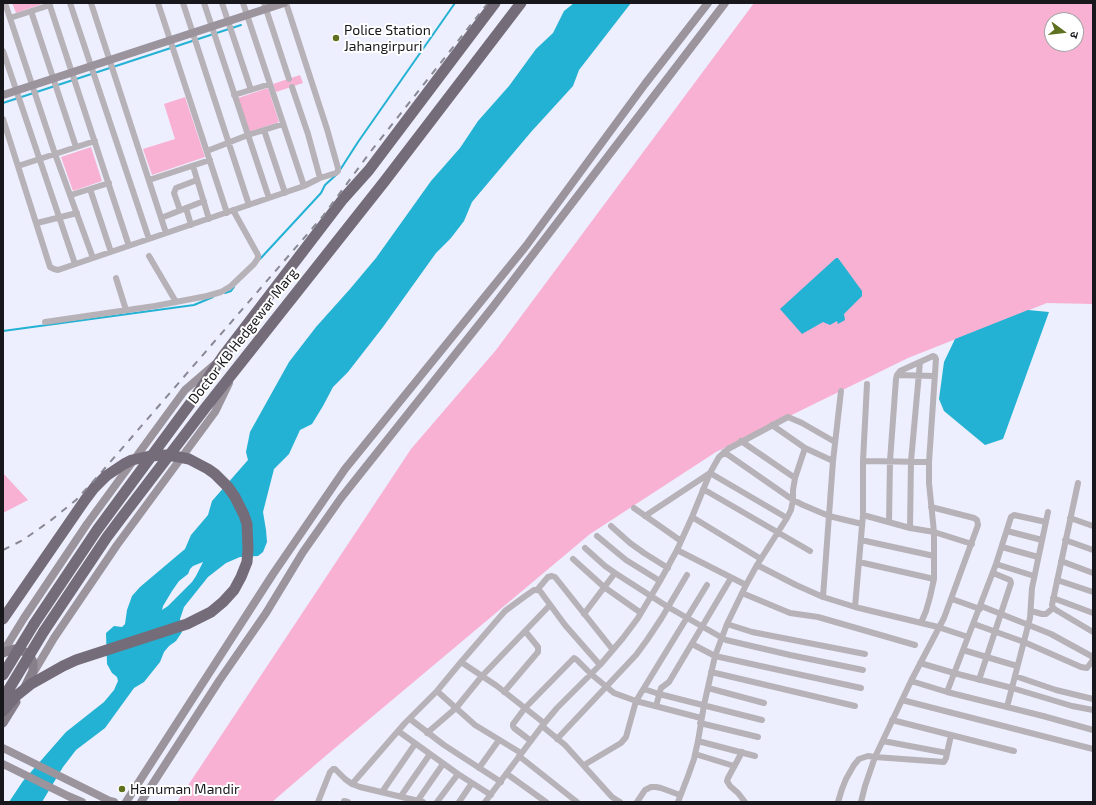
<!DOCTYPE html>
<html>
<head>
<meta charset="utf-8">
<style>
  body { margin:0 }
  #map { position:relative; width:1096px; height:805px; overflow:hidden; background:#edeefe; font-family:"Exo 2","Noto Sans Devanagari",sans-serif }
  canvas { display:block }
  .frame { position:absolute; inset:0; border:4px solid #17171c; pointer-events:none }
  .north { position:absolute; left:1044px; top:12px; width:40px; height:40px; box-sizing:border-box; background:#fff; border:1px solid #a2a2a4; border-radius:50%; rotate:105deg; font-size:11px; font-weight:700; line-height:16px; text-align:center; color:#17171c }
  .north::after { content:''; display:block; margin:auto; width:14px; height:18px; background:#5e711f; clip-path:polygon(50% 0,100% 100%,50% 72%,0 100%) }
</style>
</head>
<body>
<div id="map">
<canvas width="1096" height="805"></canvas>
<div class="frame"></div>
<div class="north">उ</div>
</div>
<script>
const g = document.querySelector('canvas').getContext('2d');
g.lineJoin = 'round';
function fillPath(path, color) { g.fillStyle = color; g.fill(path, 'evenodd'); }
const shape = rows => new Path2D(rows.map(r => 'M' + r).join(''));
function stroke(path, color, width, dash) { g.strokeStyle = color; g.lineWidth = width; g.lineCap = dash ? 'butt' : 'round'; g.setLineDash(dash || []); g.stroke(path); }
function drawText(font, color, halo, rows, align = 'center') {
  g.font = font + ' "Exo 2",sans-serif'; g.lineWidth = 4; g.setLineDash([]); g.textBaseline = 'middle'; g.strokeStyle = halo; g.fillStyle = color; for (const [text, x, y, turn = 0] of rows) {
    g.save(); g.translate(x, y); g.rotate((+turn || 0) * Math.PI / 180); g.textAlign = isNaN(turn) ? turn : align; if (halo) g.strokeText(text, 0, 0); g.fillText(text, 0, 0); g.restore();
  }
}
fillPath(shape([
  [12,3,45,3,16,13],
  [754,3,1093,3,1093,304,1047,303,908,358,716,452,590,534,329,753,272,802,177,802,411,449,496,350],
  [1052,20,1076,20,1076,44,1052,44],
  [300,75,303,83,276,92,273,84],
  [268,88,279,122,249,132,238,98],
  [185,97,205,157,152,175,143,149,175,139,164,104],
  [91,147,102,181,73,191,61,157],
  [3,473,28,500,3,513]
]), '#f9b1d3');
fillPath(shape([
  [574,3,631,3,579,70,573,86,531,132,472,202,464,221,451,238,436,253,383,327,348,372,333,387,323,406,312,424,300,430,289,454,274,469,263,512,266,530,267,542,263,552,258,556,240,557,226,563,208,577,184,607,180,619,182,632,176,641,169,646,164,652,160,662,144,682,134,688,105,728,76,750,63,767,42,802,9,802,23,781,66,732,104,702,114,690,118,681,117,677,112,673,107,664,106,633,114,626,122,627,125,624,127,610,132,596,140,587,185,549,191,535,208,515,212,501,248,460,246,452,250,432,289,362,316,327,350,289,376,258,431,181,460,148,478,121,509,86,536,49,553,33,564,11],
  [203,562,196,576,192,582,168,606,162,610,163,606,172,591,179,581,188,574,190,569,193,566],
  [836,258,838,258,862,291,862,296,844,314,845,320,838,324,837,321,830,325,823,322,802,334,780,309],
  [1028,310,1049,312,1003,439,985,445,944,411,939,399,944,362,955,339]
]), '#23b2d3');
stroke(shape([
  [3,103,241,25],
  [340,170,358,142,455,3],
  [260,259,321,193,325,185,336,175],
  [225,293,231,291,234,287],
  [3,331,194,305,213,297]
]), '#23b2d3', 2);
stroke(shape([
  [5,3,55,154,93,258],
  [49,3,129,246],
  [70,3,149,239],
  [91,3,166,233],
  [158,3,227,213],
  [183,3,249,205],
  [204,3,269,198],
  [222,3,251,90],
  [243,3,304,186],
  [264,3,289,79],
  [31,11,76,147],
  [10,18,50,5],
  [3,51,75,264],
  [292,87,308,134,320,178],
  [234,95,270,84],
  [3,119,50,267,54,269,58,270,304,186,320,178,336,173,338,171,338,168,327,129,286,3],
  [264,130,285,193],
  [207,151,248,135,283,124],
  [18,166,95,141],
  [193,166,209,219],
  [149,180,210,160],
  [90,189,111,252],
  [71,195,109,183],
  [186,208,191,225],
  [180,210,174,193,176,188,197,180],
  [161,218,204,201],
  [37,223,77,213],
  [149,256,176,302],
  [116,278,126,310],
  [45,322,155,306,207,296,221,292,231,286,254,264,258,258,258,255,233,210],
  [897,375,934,376],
  [772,425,805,448],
  [741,441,795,478],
  [724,452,793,500,803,505,829,516,862,524],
  [863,461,867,384],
  [1078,483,1052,605,1053,608,1056,610,1093,632],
  [703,489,810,551],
  [634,508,681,541],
  [863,515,910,528,934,532,972,544],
  [645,516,710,473,787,518],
  [692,517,761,559],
  [1070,518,1093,526],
  [889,522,890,461,896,379,897,375,900,371,933,356,935,357,936,359,929,462],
  [611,526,630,543,644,553,668,568],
  [910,528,911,461,920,362],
  [1007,531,1042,540],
  [597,536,626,560,660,581],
  [861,540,934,556],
  [1065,540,1093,550],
  [1002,547,1038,557],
  [585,548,605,566,615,573,668,607,726,640,743,644,790,655,863,670],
  [677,550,746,585],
  [573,559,604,587,641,613],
  [1061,561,1093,573],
  [859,562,934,579],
  [996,564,1034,576],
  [757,565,787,518,791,510,793,500,793,490,795,478,805,448,833,461],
  [1057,580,1093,592],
  [537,590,548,577,552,576,555,577,613,650],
  [742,593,790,613,818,617,915,645],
  [823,597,833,461,841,391],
  [1053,598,1093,613],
  [952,599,980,609],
  [981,606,1051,634,1093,657],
  [855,607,863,515,863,461,929,462,929,483,934,532,934,579,930,597,926,611,921,623],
  [1031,611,1042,614,1046,614,1053,608],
  [584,614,615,573],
  [727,624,752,632,865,654],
  [974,624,1024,642,1081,667,1087,668,1093,660],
  [692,644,715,656,861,688],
  [963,650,1017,666],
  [920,663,954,673,1012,688,1072,706,1093,710],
  [711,672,855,706],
  [1015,676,1056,690,1093,699],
  [979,680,1011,583,1010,580,993,573],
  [911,681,947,692,1043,716,1093,730],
  [708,688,764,703],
  [644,689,659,694,762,720],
  [437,691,475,725,521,753],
  [504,692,538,652,538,647,525,631],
  [947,692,968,637],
  [902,700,1093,749],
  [656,706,661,688,669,682,731,578],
  [1007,707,1030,618,1032,588,1048,512],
  [410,719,444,745,501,782],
  [892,720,1014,751],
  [544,723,497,686,461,662,505,611,524,597,534,590,537,590,540,591,565,625,600,665],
  [700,723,758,737],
  [542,726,565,745,612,797,620,802],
  [398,731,458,774,491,795],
  [427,733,456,708,482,676,550,605],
  [557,739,636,655,647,640,661,619,687,575],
  [531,741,514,728,513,726,513,724,525,708,574,658,577,660,591,674,614,693,636,701,701,718],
  [698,741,755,756],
  [883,741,947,753],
  [742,752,728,778,727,781,730,786,738,793,745,802],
  [695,754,734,766],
  [519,756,577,802],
  [584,765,621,743,626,737,636,701,707,585],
  [479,768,499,740],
  [507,774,546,802],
  [352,784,405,723,437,691,461,662],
  [382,792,415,744],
  [401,796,430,754],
  [418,800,443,764],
  [344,801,348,802],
  [318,802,330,772,333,769,335,769,345,779,352,784,360,787,423,802],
  [437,802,458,774],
  [459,802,472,783],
  [485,802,542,726,557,708,600,665,623,638,638,618,660,581,677,550,692,517,710,473,719,457,728,449,788,417,802,423,835,442],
  [637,802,645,790,651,787,656,787,661,788,680,795],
  [678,802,688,776,694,759,698,741,704,705,715,656,727,624,746,585,757,565,796,585,823,597,855,607,938,627,968,637,996,564,1011,517,1014,515,1046,522],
  [838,802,842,789,846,779,854,765,859,759,868,756,875,757,944,762,946,758,951,735],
  [861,802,865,786,875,757,911,681,944,618,978,525,977,520,974,518,931,507]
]), '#b7b2b8', 6);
stroke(shape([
  [3,95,284,3],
  [3,652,24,618,87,524,185,390,214,365],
  [32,675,54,638,117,545,215,412,229,383],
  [3,748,110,801,114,802],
  [3,764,68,796,82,802],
  [126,802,273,574,345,469,526,246,645,84,708,3],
  [141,802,219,681,266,613,303,552,341,498,492,308,725,3]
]), '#9b949d', 8);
stroke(shape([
  [3,653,8,651,14,649,20,650,25,652,30,656,33,662,33,671,25,687],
  [3,723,16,702]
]), '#877f8a', 9);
stroke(shape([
  [3,619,85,500,94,488,106,476],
  [34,624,97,530,195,397,223,356,343,199,369,170,495,3],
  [44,631,107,537,119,521,206,407,384,182,521,3]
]), '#756c79', 11);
stroke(shape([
  [3,550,23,540,50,521,76,500,99,475,323,216,371,151,488,3]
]), '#898994', 2, [7, 7]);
stroke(shape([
  [3,675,34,624],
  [3,699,44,631],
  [3,711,16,696,31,684,63,666,76,660,187,624,211,612,223,602,234,590,241,577,247,562,248,549,247,524,244,515,235,497,228,487,215,474,208,469,189,459,179,457,166,455,150,456,132,460,124,464,106,476]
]), '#756c79', 11);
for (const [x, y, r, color] of [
  [336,38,4,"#5e711f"],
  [122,789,4,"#5e711f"]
]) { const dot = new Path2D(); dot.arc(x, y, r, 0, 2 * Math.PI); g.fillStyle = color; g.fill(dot); stroke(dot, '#fff', 1.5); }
drawText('14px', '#17171c', '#fff', [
  ["Police Station",344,30],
  ["Jahangirpuri",344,46],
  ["Hanuman Mandir",130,789]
], 'left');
drawText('14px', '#17171c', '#fff', [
  ["Doctor KB Hedgewar Marg",243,336,-52]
]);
</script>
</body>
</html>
